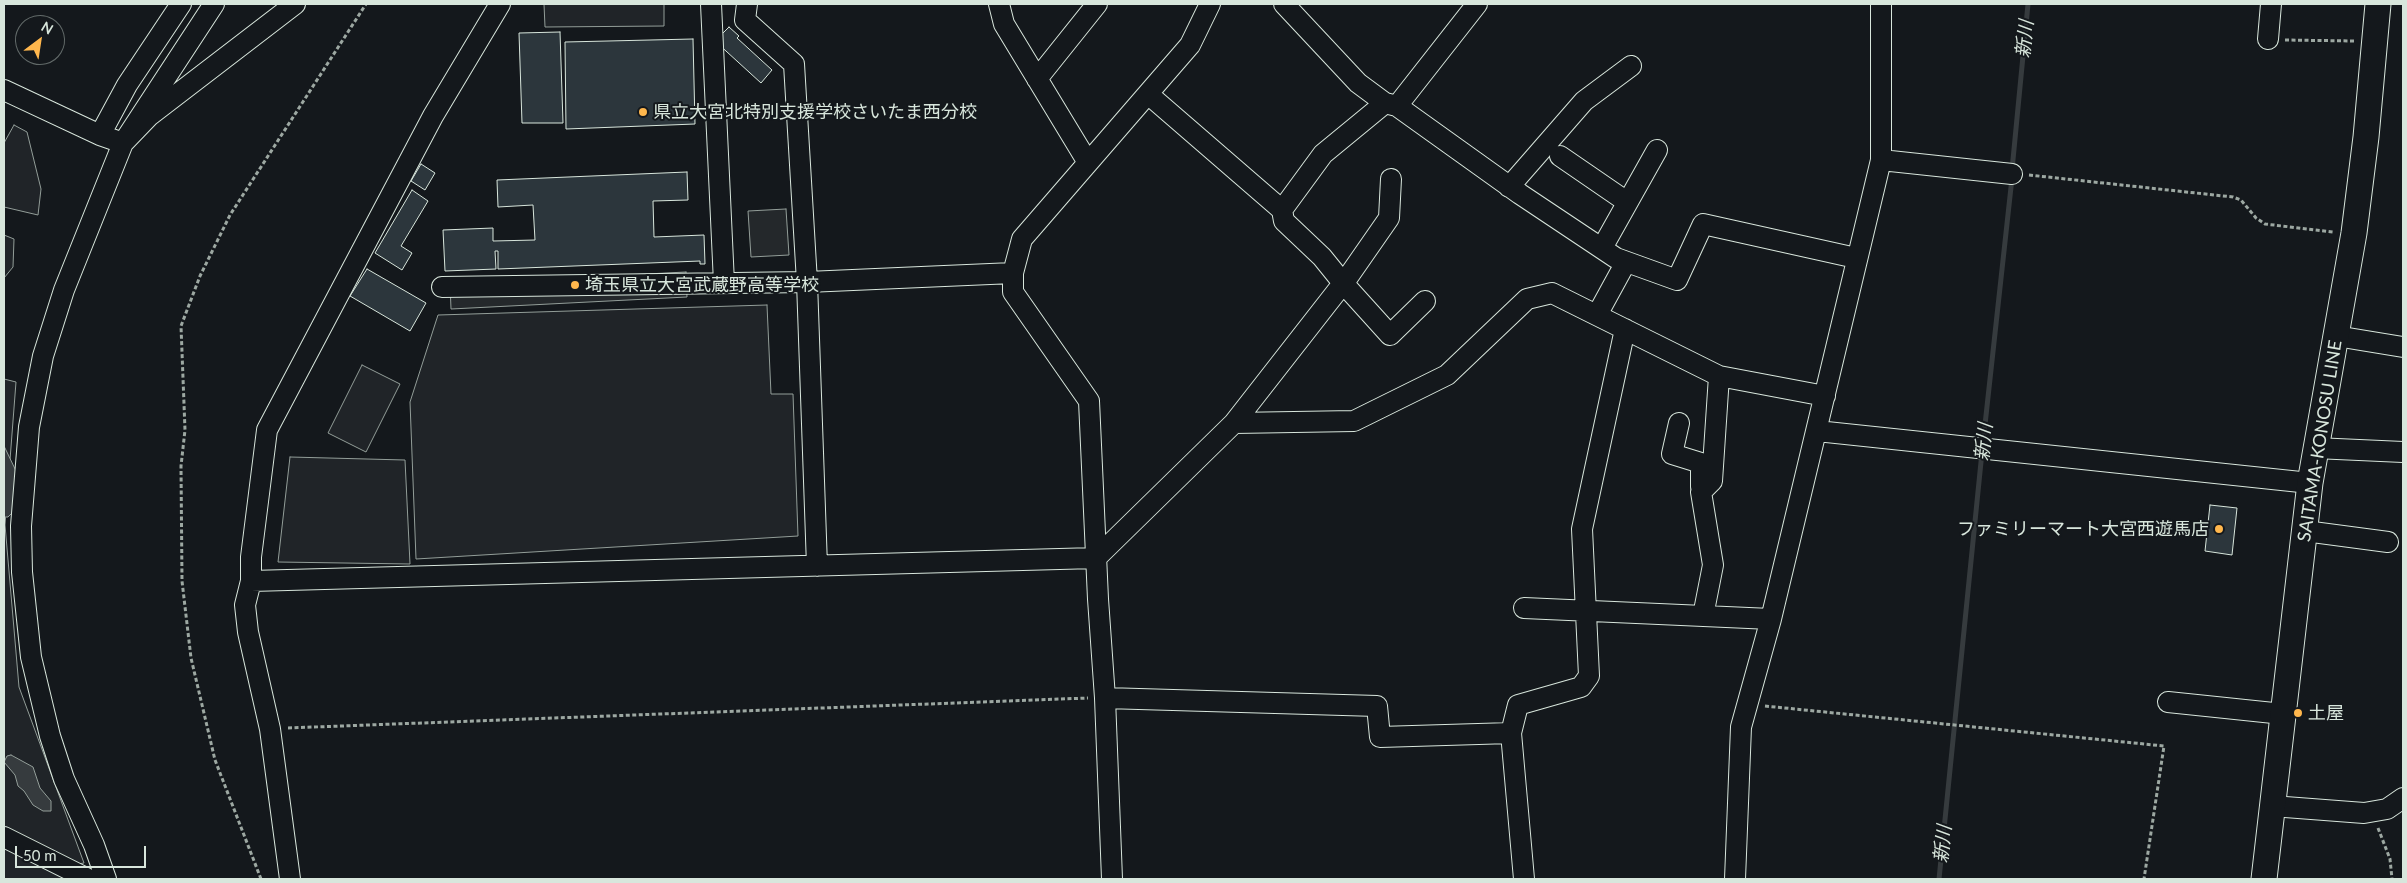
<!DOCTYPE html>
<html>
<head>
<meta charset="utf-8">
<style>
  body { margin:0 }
  #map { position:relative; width:2407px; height:883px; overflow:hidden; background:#14181c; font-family:Lato,sans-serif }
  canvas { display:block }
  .frame { position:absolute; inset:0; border:5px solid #d8e6dc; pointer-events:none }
  .north { position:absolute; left:15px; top:15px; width:50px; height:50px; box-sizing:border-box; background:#14181c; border:1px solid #626a69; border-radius:50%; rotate:31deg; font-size:14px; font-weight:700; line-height:20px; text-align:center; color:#d8e6dc }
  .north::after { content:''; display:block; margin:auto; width:18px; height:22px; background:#ffb74d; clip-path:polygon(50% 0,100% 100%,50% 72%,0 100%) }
  .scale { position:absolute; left:15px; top:846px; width:131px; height:22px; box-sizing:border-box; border:2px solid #d8e6dc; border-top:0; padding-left:6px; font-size:15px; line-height:18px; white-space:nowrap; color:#d8e6dc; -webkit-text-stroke:4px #14181c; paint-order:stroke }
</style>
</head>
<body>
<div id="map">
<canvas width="2407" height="883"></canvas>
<div class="frame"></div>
<div class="north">N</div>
<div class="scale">50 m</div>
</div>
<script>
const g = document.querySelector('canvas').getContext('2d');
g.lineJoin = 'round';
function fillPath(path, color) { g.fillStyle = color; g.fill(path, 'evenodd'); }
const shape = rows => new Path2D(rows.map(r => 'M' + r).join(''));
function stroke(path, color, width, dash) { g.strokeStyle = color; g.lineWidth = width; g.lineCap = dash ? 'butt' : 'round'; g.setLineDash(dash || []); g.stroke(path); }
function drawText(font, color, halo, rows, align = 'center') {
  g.font = font + ' Lato,"Noto Sans JP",sans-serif'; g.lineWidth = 4; g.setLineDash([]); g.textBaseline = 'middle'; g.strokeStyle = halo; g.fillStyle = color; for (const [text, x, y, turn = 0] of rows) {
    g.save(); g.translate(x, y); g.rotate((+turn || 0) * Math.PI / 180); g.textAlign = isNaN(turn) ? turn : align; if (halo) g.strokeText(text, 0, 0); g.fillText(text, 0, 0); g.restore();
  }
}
const green = shape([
  [544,4,664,4,664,26,545,27,544,4],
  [14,125,27,132,41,189,38,215,4,207,4,143,14,125],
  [4,235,14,239,13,267,4,278,4,235],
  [767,305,771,394,793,394,798,536,416,559,410,402,438,315,767,305],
  [362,365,400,384,366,452,328,433,362,365],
  [4,379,16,382,5,525,19,687,84,863,78,864,4,828,4,379],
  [290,457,405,460,410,564,278,562,290,457],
  [4,845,74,879,4,879,4,845]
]);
fillPath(green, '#202428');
stroke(green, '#939e99', 1);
const parking = shape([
  [786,209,789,255,751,257,748,211,786,209],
  [686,272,687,297,451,309,450,284,686,272]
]);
fillPath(parking, '#24282b');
stroke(parking, '#939e99', 1);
const water = shape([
  [4,446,17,473,18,507,8,517,4,517,4,446],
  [11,755,33,767,40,788,51,801,51,811,43,811,33,805,24,791,18,786,15,775,4,762,7,756,11,755]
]);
fillPath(water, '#363b3e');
stroke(water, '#939e99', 1);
stroke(shape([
  [2012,170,2028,4],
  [1983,443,2012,178],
  [1939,879,1982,452]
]), '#363b3e', 5);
const building = shape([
  [729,27,739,36,737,38,772,70,761,83,715,41,729,27],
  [560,32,563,123,522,123,519,33,560,32],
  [693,39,695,124,566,129,565,42,693,39],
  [421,164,435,173,425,190,411,181,421,164],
  [687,172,688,200,653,201,654,237,704,235,705,264,700,264,700,261,498,269,498,251,495,251,496,269,445,271,443,230,493,228,493,241,535,240,533,205,498,207,497,180,687,172],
  [412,190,428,201,401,246,412,253,402,270,375,253,412,190],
  [367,269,426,303,410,331,350,296,367,269],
  [2210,505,2237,508,2232,555,2205,551,2210,505]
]);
fillPath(building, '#2c363c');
stroke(building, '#d8e6dc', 1);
const minor = shape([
  [711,4,724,283],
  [747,4,745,20,794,64,807,282,817,566],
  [999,4,1004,24,1087,161],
  [1284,4,1358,83,1385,103,1397,106,1477,4],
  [2268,39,2271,4],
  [1037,79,1097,4],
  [4,90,100,135,123,143,149,116,295,4],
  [1148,94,1282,210,1284,221,1322,257,1343,283,1390,335,1425,301],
  [1397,106,1520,194,1616,258,1677,280,1703,224,1856,258],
  [100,135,127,85,181,4],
  [1560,156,1627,202],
  [1881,160,2012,174],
  [1509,187,1584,101,1631,66],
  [1282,210,1323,154,1385,103],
  [1602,248,1657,150],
  [442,287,807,282,1013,273],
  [1597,315,1626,262],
  [2336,336,2403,347],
  [1234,423,1354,421,1447,375,1527,299,1552,293,1719,376,1825,396],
  [1679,423,1672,454,1701,463,1701,487],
  [1817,431,2310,483],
  [2315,448,2403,452],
  [2305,531,2388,542],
  [251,581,1096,558,1234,423,1348,277,1389,218,1391,179],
  [1524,608,1771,619],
  [1703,616,1713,565,1701,492,1712,481,1719,376],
  [1105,698,1377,706,1380,737,1511,733,1518,705,1581,687,1589,676,1582,529,1625,329],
  [2168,702,2283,714],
  [1511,733,1524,879],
  [2272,806,2364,813,2387,809,2403,798],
  [4,837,88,879],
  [106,879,94,845,64,779,50,736,31,657,22,572,21,526,29,427,43,356,64,290,123,143,214,4],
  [290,879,270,729,248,632,245,605,251,581,251,557,267,430,433,116,500,4],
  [1112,879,1105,698,1098,599,1089,401,1013,292,1013,273,1022,239,1190,45,1210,4],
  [1735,879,1741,727,1771,619,1881,160,1881,4]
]);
const major = shape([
  [2264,879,2310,483,2354,233,2366,137,2378,4]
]);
stroke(minor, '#d8e6dc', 22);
stroke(major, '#d8e6dc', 27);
stroke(shape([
  [2285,40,2354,41],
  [2029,175,2233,197,2241,200,2256,218,2265,224,2333,232],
  [1765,706,2164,746,2144,879],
  [288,728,1088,698],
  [2378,828,2390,859,2392,879],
  [261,879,215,760,191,658,182,581,181,466,185,430,181,326,200,276,230,215,366,4]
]), '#9da8a2', 3, [4, 2.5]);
stroke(minor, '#14181c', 20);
stroke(major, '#14181c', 25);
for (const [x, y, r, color] of [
  [643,112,5,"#ffb74d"],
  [575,285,5,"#ffb74d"],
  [2219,529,5,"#ffb74d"],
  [2298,713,5,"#ffb74d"]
]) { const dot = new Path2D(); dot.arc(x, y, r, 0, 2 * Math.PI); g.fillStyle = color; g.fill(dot); stroke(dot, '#14181c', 2); }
drawText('18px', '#d8e6dc', '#14181c', [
  ["県立大宮北特別支援学校さいたま西分校",653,112],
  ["埼玉県立大宮武蔵野高等学校",585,285],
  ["ファミリーマート大宮西遊馬店",2209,529,"right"],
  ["土屋",2308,713]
], 'left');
drawText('18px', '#d8e6dc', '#14181c', [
  ["SAITAMA-KONOSU LINE",2320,441,-81]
]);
drawText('italic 19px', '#d8e6dc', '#14181c', [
  ["新川",2025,39,-84],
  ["新川",1984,442,-84],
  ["新川",1943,844,-84]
]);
</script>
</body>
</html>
